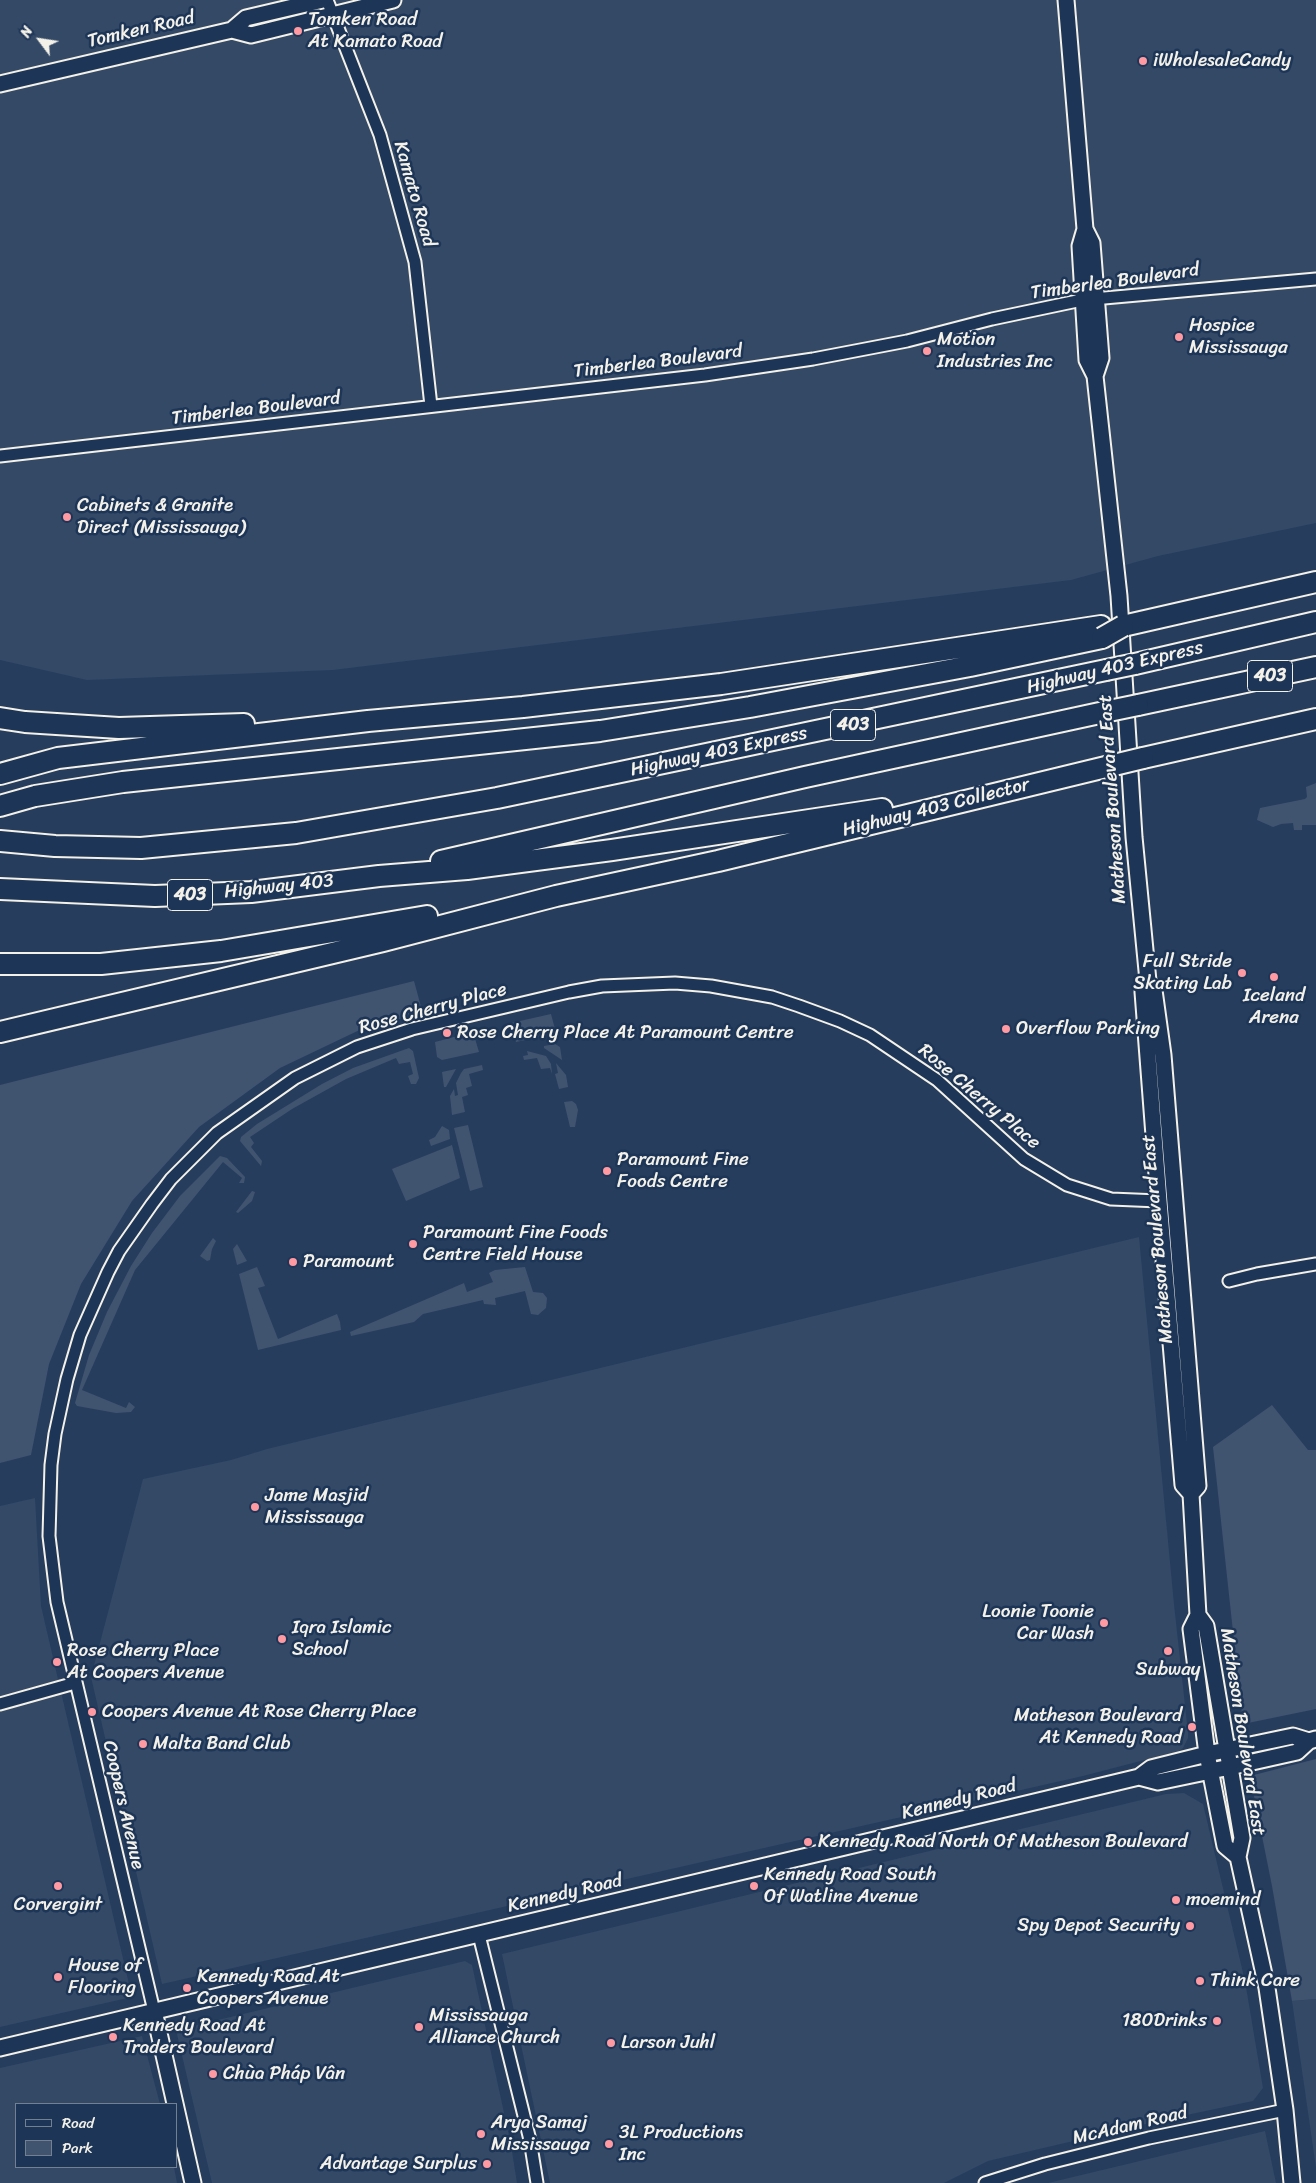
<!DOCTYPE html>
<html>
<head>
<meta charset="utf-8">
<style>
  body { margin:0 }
  #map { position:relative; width:1316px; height:2183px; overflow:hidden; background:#263d5d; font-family:Sriracha,sans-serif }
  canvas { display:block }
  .legend { position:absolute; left:15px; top:2103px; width:162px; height:65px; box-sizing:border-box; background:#1d3557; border:1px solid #738091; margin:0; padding:6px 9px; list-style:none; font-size:15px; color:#f4f1e8 }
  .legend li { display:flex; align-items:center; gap:10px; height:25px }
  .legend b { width:25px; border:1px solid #738091 }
  .north { position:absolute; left:15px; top:15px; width:50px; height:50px; -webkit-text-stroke:4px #1d3557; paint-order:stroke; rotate:301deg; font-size:14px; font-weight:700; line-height:20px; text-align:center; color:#f4f1e8 }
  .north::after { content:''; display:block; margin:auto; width:18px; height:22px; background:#f4f1e8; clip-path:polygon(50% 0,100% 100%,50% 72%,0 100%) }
</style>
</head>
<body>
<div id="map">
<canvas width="1316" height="2183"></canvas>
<ul class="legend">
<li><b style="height:6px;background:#1d3557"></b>Road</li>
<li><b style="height:14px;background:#40546f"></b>Park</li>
</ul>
<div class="north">N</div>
</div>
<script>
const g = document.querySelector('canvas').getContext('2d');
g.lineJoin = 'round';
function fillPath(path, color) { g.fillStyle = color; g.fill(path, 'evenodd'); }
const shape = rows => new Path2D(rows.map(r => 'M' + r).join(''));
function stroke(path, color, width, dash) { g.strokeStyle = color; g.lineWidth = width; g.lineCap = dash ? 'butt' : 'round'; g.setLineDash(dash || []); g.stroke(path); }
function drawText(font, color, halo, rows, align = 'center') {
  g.font = font + ' Sriracha,sans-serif'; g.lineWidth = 5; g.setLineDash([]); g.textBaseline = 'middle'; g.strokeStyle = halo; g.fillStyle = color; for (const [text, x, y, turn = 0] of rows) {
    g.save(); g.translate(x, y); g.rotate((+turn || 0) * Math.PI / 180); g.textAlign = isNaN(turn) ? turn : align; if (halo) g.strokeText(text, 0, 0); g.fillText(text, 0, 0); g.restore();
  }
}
fillPath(shape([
  [0,0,1316,0,1316,523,1158,556,1071,580,333,670,87,680,0,660],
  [1139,1237,1174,1604,1188,1733,1188,1738,1183,1748,1179,1751,1083,1776,162,1984,91,1677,143,1479,231,1460,267,1449],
  [35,1498,41,1606,132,1997,0,2027,0,1506],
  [1184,1793,1203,1804,1245,1981,1263,2088,1253,2101,1163,2120,988,2161,944,2183,550,2183,502,1954,1166,1794],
  [465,1961,472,1965,511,2145,517,2183,212,2183,176,2030],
  [1316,1999,1316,2168,1292,2001],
  [142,2036,160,2104,16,2104,16,2167,174,2167,177,2183,0,2183,0,2068],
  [1265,2131,1276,2183,1048,2183]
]), '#334966');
fillPath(shape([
  [1316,783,1316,825,1302,825,1302,830,1294,830,1293,823,1281,824,1273,827,1257,820,1260,808,1305,799,1307,797,1306,787],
  [414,981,423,1014,370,1025,280,1068,199,1127,132,1201,81,1284,49,1364,31,1455,0,1463,0,1085],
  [551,1014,555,1029,553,1034,516,1042,511,1023],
  [473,1032,479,1052,442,1060,437,1057,435,1042],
  [555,1044,560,1047,562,1060,544,1048,544,1046],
  [409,1048,413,1051,419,1078,416,1084,411,1084,408,1076,413,1074,410,1062,399,1064,396,1058,346,1079,292,1109,250,1137,254,1143,251,1147,262,1161,261,1166,240,1141,241,1137,257,1124,322,1084,353,1068],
  [527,1051,546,1056,551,1064,552,1074,550,1068,541,1069,537,1058,524,1060,523,1056,528,1055],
  [556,1063,566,1075,568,1087,559,1089,555,1074,558,1073],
  [482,1065,483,1070,469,1074,472,1086,466,1088,468,1095,462,1097,465,1112,452,1115,450,1096,454,1089,455,1096,458,1095,456,1083,461,1073,464,1069],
  [456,1069,446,1087,444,1087,442,1072],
  [572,1101,576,1104,578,1110,575,1127,570,1127,564,1102],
  [468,1125,483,1187,470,1191,454,1128],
  [442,1126,449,1130,450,1139,431,1146,429,1140,435,1137],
  [452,1145,460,1178,406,1201,392,1169],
  [220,1156,227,1158,245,1177,244,1183,239,1183,242,1178,223,1162,135,1270,82,1390,126,1408,129,1402,135,1407,131,1412,116,1413,77,1406,75,1403,89,1355,107,1312,131,1266,152,1233,180,1196],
  [252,1191,255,1192,252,1201,238,1213,236,1212],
  [213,1238,216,1241,212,1249,210,1260,207,1261,200,1256],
  [237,1244,247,1261,237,1265,233,1249],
  [257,1267,265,1286,258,1288,278,1339,337,1314,340,1322,341,1330,258,1350,239,1274],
  [525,1267,533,1292,543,1293,547,1298,546,1308,538,1315,531,1314,525,1291,495,1298,496,1305,484,1304,483,1300,423,1314,414,1322,351,1336,350,1332,464,1283,467,1292,493,1282,489,1273,495,1270],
  [1272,1405,1308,1450,1316,1450,1316,1709,1243,1724,1213,1447],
  [1316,1759,1316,1999,1292,2001,1272,1886,1250,1776]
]), '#40546f');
const street = shape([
  [327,0,380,135,415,262,431,406],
  [0,456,705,375,813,359,907,341,992,319,1082,300,1316,279],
  [1229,1281,1257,1274,1316,1264],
  [0,1704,75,1683],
  [479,1935,530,2140,537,2183],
  [154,2011,57,1602,49,1536,51,1465,55,1434,67,1379,80,1335,108,1272,119,1251,152,1204,171,1179,217,1133,295,1078,357,1047,412,1029,569,992,602,986,675,983,711,986,772,997,799,1006,840,1021,870,1035,937,1080,1024,1159,1067,1185,1111,1199,1159,1201],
  [985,2183,1045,2164,1149,2138,1285,2110]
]);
const secondary = shape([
  [1066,0,1085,229,1092,243,1101,358,1095,376],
  [232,30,251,35,393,0],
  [0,84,232,30,246,18,323,0],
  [1085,229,1080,246,1087,360,1095,376,1119,596,1134,837,1148,981,1143,992,1159,1201,1183,1485,1191,1494,1198,1615,1191,1629,1207,1754,1225,1846,1238,1857],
  [1148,981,1154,990,1163,1055,1198,1486,1191,1494],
  [1198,1615,1206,1626,1242,1838,1238,1857,1267,1988,1285,2110,1292,2183],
  [1139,1777,1158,1782,1230,1767,1297,1752,1309,1741,1316,1739],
  [154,2011,193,2183],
  [0,2048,1051,1798,1139,1777,1151,1768,1207,1754,1293,1736,1309,1741]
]);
const highway = shape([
  [1123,626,1316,582],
  [1135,664,1316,622],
  [1138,705,1316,667],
  [0,718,25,722,119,728,244,724],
  [1143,758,1316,719],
  [0,774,58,758,368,721,523,707,721,684,1101,626],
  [0,806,35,796,123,782,600,731,750,707,970,666,1102,638],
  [0,841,55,846,141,848,296,833,497,798,1106,670],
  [441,861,805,777,1109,711],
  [0,889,155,896,251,892,379,876,467,869,612,850,882,809],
  [0,964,101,964,221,951,427,916],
  [0,1032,383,941,556,896,718,861,1114,765]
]);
stroke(street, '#f4f1e8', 15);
stroke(secondary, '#f4f1e8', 19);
stroke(highway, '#f4f1e8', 24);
stroke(street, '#1d3557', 11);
stroke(secondary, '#1d3557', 15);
stroke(highway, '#1d3557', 20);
const highwayBridge = shape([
  [1102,638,1123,626],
  [1106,670,1135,664],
  [1109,711,1138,705],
  [1114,765,1143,758]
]);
stroke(highwayBridge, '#f4f1e8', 24, []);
stroke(highwayBridge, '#1d3557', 20);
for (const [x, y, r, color] of [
  [298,31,5,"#ff9aa2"],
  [1143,61,5,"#ff9aa2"],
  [1179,337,5,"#ff9aa2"],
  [927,351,5,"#ff9aa2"],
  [67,517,5,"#ff9aa2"],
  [1242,973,5,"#ff9aa2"],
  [1274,977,5,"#ff9aa2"],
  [1006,1029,5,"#ff9aa2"],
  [447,1033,5,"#ff9aa2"],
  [607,1171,5,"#ff9aa2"],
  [413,1244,5,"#ff9aa2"],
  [293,1262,5,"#ff9aa2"],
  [255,1507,5,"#ff9aa2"],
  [1104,1623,5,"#ff9aa2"],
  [282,1639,5,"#ff9aa2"],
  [1168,1651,5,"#ff9aa2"],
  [57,1662,5,"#ff9aa2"],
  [92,1712,5,"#ff9aa2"],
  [1192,1727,5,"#ff9aa2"],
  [143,1744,5,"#ff9aa2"],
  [808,1842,5,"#ff9aa2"],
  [58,1886,5,"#ff9aa2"],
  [754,1886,5,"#ff9aa2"],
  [1176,1900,5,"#ff9aa2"],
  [1190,1926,5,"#ff9aa2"],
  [58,1977,5,"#ff9aa2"],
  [1200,1981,5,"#ff9aa2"],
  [187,1988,5,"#ff9aa2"],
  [1217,2021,5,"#ff9aa2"],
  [419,2027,5,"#ff9aa2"],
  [113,2037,5,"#ff9aa2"],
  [611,2043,5,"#ff9aa2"],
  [213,2074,5,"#ff9aa2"],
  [481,2134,5,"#ff9aa2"],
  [609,2144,5,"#ff9aa2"],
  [487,2164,5,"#ff9aa2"]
]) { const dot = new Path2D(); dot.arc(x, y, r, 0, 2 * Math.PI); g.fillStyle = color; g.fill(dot); stroke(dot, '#1d3557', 2); }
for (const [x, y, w] of [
  [1270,676,45],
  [853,725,45],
  [190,895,45]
]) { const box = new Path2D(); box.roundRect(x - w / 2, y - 15.5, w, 31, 4); g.fillStyle = '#1d3557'; g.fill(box); stroke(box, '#f4f1e8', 1); }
drawText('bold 18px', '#f4f1e8', null, [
  ["403",1270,676],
  ["403",853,725],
  ["403",190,895]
]);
drawText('19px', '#f4f1e8', '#1d3557', [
  ["Tomken Road",308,20],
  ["At Kamato Road",308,42],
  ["iWholesaleCandy",1153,61],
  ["Hospice",1189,326],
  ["Mississauga",1189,348],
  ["Motion",937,340],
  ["Industries Inc",937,362],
  ["Cabinets & Granite",77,506],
  ["Direct (Mississauga)",77,528],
  ["Full Stride",1232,962,"right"],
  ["Skating Lab",1232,984,"right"],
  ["Iceland",1274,996,"center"],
  ["Arena",1274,1018,"center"],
  ["Overflow Parking",1016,1029],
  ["Rose Cherry Place At Paramount Centre",457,1033],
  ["Paramount Fine",617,1160],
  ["Foods Centre",617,1182],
  ["Paramount Fine Foods",423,1233],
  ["Centre Field House",423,1255],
  ["Paramount",303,1262],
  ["Jame Masjid",265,1496],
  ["Mississauga",265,1518],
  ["Loonie Toonie",1094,1612,"right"],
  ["Car Wash",1094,1634,"right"],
  ["Iqra Islamic",292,1628],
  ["School",292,1650],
  ["Rose Cherry Place",67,1651],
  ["At Coopers Avenue",67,1673],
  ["Subway",1168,1670,"center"],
  ["Coopers Avenue At Rose Cherry Place",102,1712],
  ["Matheson Boulevard",1182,1716,"right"],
  ["At Kennedy Road",1182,1738,"right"],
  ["Malta Band Club",153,1744],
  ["Kennedy Road North Of Matheson Boulevard",818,1842],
  ["Kennedy Road South",764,1875],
  ["Of Watline Avenue",764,1897],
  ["moemind",1186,1900],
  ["Corvergint",58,1905,"center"],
  ["Spy Depot Security",1180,1926,"right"],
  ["House of",68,1966],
  ["Flooring",68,1988],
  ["Kennedy Road At",197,1977],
  ["Coopers Avenue",197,1999],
  ["Think Care",1210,1981],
  ["Mississauga",429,2016],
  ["Alliance Church",429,2038],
  ["180Drinks",1207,2021,"right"],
  ["Kennedy Road At",123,2026],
  ["Traders Boulevard",123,2048],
  ["Larson Juhl",621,2043],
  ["Chùa Pháp Vân",223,2074],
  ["Arya Samaj",491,2123],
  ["Mississauga",491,2145],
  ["3L Productions",619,2133],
  ["Inc",619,2155],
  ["Advantage Surplus",477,2164,"right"]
], 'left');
drawText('19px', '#f4f1e8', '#1d3557', [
  ["Tomken Road",141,30,-13],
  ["Kamato Road",414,194,74],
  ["Timberlea Boulevard",1115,282,-8],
  ["Timberlea Boulevard",658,362,-7],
  ["Timberlea Boulevard",256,409,-7],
  ["Highway 403 Express",1115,668,-13],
  ["Highway 403 Express",719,752,-12],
  ["Matheson Boulevard East",1113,799,-94],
  ["Highway 403 Collector",936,808,-14],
  ["Highway 403",279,887,-6],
  ["Rose Cherry Place",433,1009,-15],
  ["Rose Cherry Place",979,1097,40],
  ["Matheson Boulevard East",1158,1239,-95],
  ["Matheson Boulevard East",1242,1732,81],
  ["Kennedy Road",959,1800,-14],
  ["Coopers Avenue",123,1805,77],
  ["Kennedy Road",565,1894,-13],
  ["McAdam Road",1130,2126,-13]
]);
</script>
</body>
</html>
